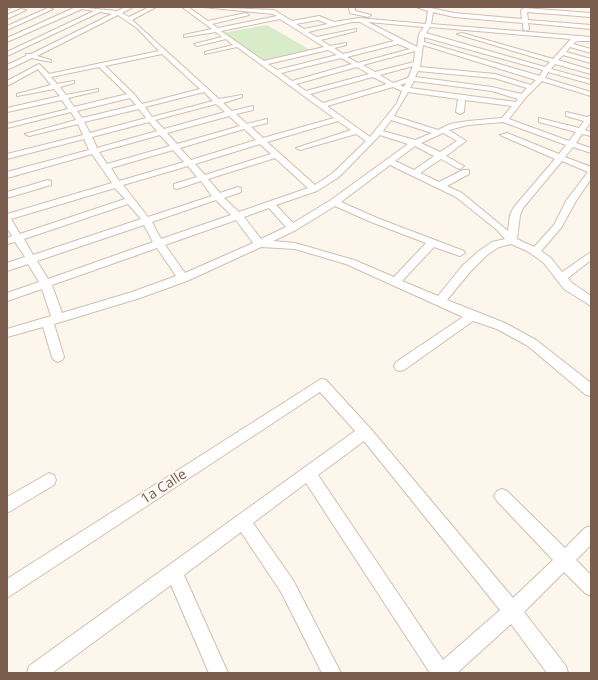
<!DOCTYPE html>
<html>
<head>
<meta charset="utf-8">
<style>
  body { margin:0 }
  #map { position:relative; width:598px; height:680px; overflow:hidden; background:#fdf6ec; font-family:"Open Sans",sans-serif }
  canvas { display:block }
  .frame { position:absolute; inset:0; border:8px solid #7a5c4d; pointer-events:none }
</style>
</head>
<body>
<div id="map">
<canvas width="598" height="680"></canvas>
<div class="frame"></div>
</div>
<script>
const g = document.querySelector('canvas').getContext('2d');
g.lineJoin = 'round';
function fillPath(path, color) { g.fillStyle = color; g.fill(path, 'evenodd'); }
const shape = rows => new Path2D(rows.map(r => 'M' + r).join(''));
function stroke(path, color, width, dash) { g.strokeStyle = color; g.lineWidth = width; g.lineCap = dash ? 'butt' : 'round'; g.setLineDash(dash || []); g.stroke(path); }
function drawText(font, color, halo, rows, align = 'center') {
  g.font = font + ' "Open Sans",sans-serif'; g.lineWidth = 3.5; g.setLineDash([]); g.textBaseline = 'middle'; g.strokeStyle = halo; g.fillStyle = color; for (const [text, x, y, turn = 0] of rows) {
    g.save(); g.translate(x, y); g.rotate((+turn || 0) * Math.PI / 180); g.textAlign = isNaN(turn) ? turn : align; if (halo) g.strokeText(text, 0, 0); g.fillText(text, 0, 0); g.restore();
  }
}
fillPath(shape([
  [267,25,312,51,264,63,222,33]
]), '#d8ecc9');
const minor = shape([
  [7,7,12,7,7,10,7,7],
  [76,7,117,11,126,7,133,7,122,13,129,17,149,7,156,7,132,20,219,99,242,95,242,97,223,103,232,111,253,106,253,110,236,114,247,124,267,119,267,123,251,127,263,138,334,118,237,47,205,54,205,52,233,45,226,39,197,46,194,44,222,37,216,32,184,37,184,35,212,29,182,7,188,7,208,21,246,13,249,15,212,24,218,28,277,16,273,14,203,7,274,10,292,21,319,16,334,22,359,18,426,24,428,11,416,7,426,7,454,13,522,19,521,10,524,8,591,13,591,17,527,12,528,20,591,25,591,29,528,23,529,29,526,31,523,29,523,23,454,17,433,12,431,24,591,37,591,41,577,41,573,44,591,49,591,53,570,47,566,52,591,59,591,63,563,55,558,60,591,70,591,74,555,64,551,69,591,80,591,84,548,72,545,78,591,92,591,96,542,81,526,97,509,119,569,141,576,132,539,122,539,118,579,128,584,121,566,116,566,112,587,117,591,115,591,122,585,130,591,132,591,136,582,134,576,143,591,148,591,153,573,147,565,157,591,167,591,179,576,201,561,228,541,251,551,258,562,272,591,252,591,260,568,278,572,283,591,296,591,306,564,289,543,262,527,251,511,244,499,247,487,255,470,272,447,300,505,323,536,340,591,383,591,396,586,395,528,346,497,329,473,321,404,370,400,371,396,370,394,366,396,362,463,317,346,264,295,249,261,247,187,281,140,298,54,324,64,357,62,360,58,362,54,360,52,357,43,327,7,337,7,329,51,316,42,289,7,301,7,293,39,282,28,264,7,271,7,263,25,257,15,242,7,244,7,238,12,236,7,228,7,214,112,183,92,154,7,178,7,172,89,150,84,139,7,159,7,154,83,135,78,124,29,136,25,134,76,120,71,112,7,128,7,124,68,109,62,100,7,112,7,108,60,96,54,89,17,96,17,94,51,85,38,69,7,86,7,81,39,64,49,74,159,51,137,28,118,15,37,56,51,60,51,62,32,58,7,70,7,65,26,56,26,54,31,54,112,14,100,12,7,56,7,52,94,11,82,9,7,42,7,38,76,7],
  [280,19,324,47,264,61,221,31,280,19],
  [318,20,328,24,304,29,296,24,318,20],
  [352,22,360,22,394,41,343,54,334,48,346,45,346,43,330,46,321,40,356,31,356,29,317,37,308,32,352,22],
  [368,22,424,27,419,34,417,47,368,22],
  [430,27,571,39,553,59,462,33,457,34,550,62,545,67,426,33,430,27],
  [424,37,543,70,540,76,424,42,424,37],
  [398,44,410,49,358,63,347,57,398,44],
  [423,45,536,80,531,85,495,74,420,67,423,45],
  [328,50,337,55,277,70,268,64,328,50],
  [415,51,414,62,375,72,363,65,415,51],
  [162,54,200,89,142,104,134,94,105,66,162,54],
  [341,58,352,64,292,81,281,73,341,58],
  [413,66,408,78,393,83,380,75,413,66],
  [99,67,127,94,74,107,68,98,98,91,98,89,66,95,60,87,74,83,74,81,57,84,51,77,99,67],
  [357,67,369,74,306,91,296,84,357,67],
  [418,71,494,78,527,88,521,94,492,87,415,77,418,71],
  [373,77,387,84,323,103,310,94,373,77],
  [414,81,492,91,518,99,516,102,410,88,414,81],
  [406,83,404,87,400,85,406,83],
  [393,87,402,91,397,103,370,137,327,106,393,87],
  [204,92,213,101,152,117,145,107,204,92],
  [408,92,458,99,456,112,460,114,464,112,465,100,512,106,502,118,468,121,450,124,438,130,394,116,408,92],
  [130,98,136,105,82,118,77,111,130,98],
  [216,104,225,112,164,129,155,120,216,104],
  [139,109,146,118,90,133,84,122,139,109],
  [229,116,240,126,177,144,167,133,229,116],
  [391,120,432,133,415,140,383,131,391,120],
  [338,121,351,130,296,148,300,150,356,134,366,141,333,173,315,185,267,142,338,121],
  [149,122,157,131,97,148,92,137,149,122],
  [503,122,566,145,559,154,507,133,500,135,555,159,514,207,510,215,508,231,462,193,447,186,469,174,469,170,463,170,439,182,420,173,441,159,457,168,460,169,464,166,446,156,466,141,449,130,468,125,503,122],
  [244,129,256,140,191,160,180,148,244,129],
  [443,133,457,141,440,152,421,143,443,133],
  [160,135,170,146,107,164,99,152,160,135],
  [380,135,408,144,331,200,293,223,276,205,317,191,339,177,380,135],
  [260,144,271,154,205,175,195,164,260,144],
  [415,146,434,156,414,170,395,161,415,146],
  [173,150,184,162,119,181,111,168,173,150],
  [275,158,308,188,239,212,224,198,241,192,241,188,238,187,220,193,208,179,275,158],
  [562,161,588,172,566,201,554,225,534,247,517,239,520,215,523,208,562,161],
  [390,165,456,197,497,230,505,239,492,242,479,251,462,266,438,296,402,281,434,247,460,256,465,253,464,251,377,218,341,202,390,165],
  [188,166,197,177,174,184,174,188,177,189,201,181,212,196,148,217,123,185,188,166],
  [115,188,125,199,20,234,11,219,115,188],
  [216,200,231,215,161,239,152,222,216,200],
  [128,204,141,219,33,255,24,239,128,204],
  [335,206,371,222,426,243,394,277,354,260,295,243,273,241,296,230,335,206],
  [269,208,286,227,261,239,244,217,269,208],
  [236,220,253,243,185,273,165,245,236,220],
  [144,225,153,242,48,279,37,261,144,225],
  [157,248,176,276,132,292,62,313,52,285,157,248],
  [349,7,355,7,355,11,371,15,368,17,350,13,349,7],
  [48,8,53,9,7,30,7,26,48,8],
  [21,9,26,10,7,19,7,15,21,9],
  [48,180,51,181,51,185,7,198,7,192,48,180],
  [321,379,326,380,370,428,513,598,553,560,497,501,494,496,497,491,502,489,507,491,565,548,585,528,591,526,591,545,576,560,591,575,591,596,585,593,564,572,524,612,566,666,568,673,547,673,511,624,457,673,430,673,306,483,253,523,293,580,341,673,322,673,281,592,241,532,184,575,228,673,209,673,171,585,52,673,27,673,29,666,355,431,320,392,7,598,7,579,321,379],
  [364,441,500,610,443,660,318,475,364,441],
  [49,473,54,475,56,480,54,485,7,513,7,497,49,473]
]);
stroke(minor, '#d1beb0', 2);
fillPath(minor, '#fff');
drawText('14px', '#7a5c4d', '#fffaf3', [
  ["1a Calle",164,487,-33]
]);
</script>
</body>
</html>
